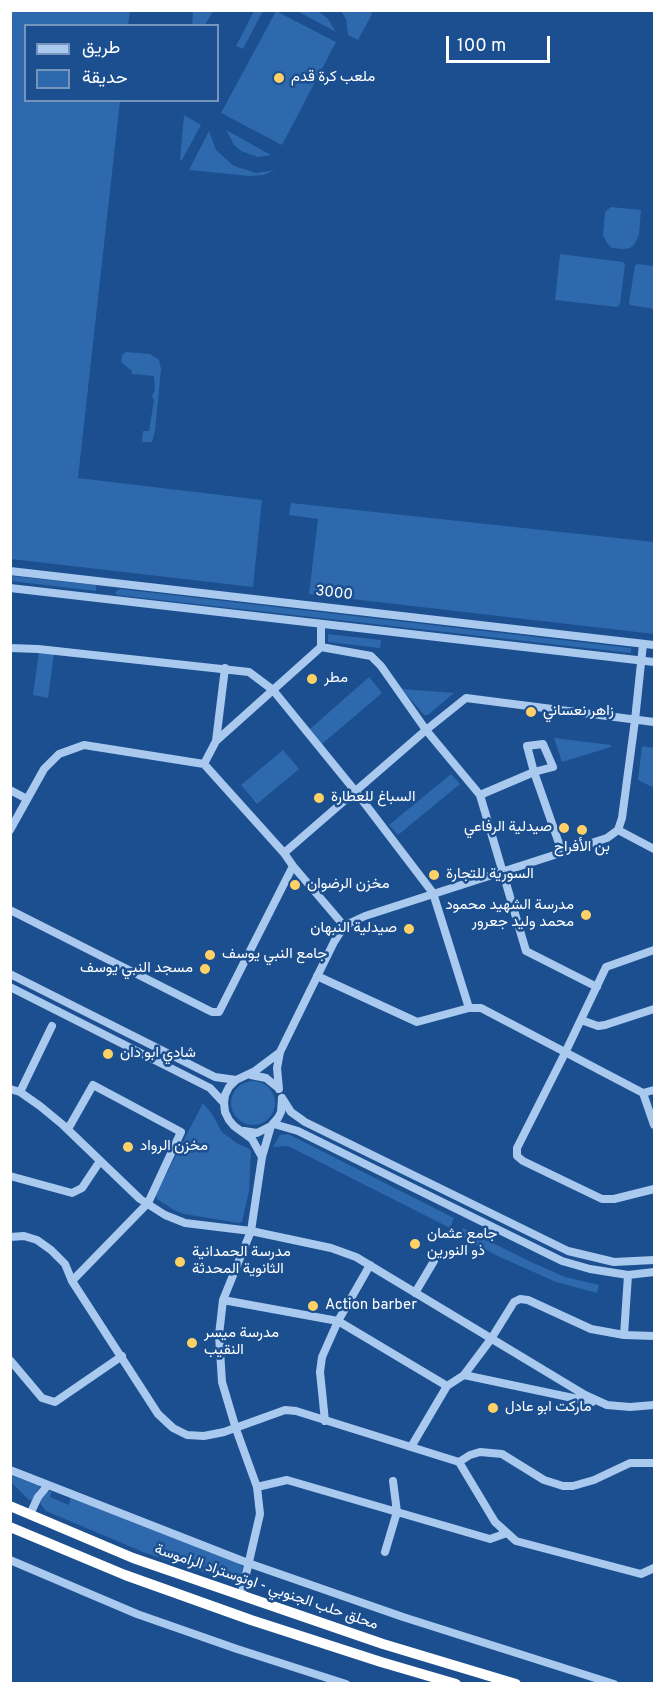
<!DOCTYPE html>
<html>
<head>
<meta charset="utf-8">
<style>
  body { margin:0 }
  #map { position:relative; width:665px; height:1694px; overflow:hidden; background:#1b4f8f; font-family:Overpass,Vazirmatn,sans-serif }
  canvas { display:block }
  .frame { position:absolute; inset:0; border:12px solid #fff; pointer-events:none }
  .legend { position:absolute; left:24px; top:24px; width:195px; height:78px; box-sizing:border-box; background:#1b4f8f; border:2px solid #7695bc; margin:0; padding:8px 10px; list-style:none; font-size:18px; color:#fff }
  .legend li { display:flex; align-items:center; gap:12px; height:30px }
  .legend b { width:30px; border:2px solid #7695bc }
  .scale { position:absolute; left:446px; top:36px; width:104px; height:27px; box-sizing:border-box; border:3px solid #fff; border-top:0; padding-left:8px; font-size:18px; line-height:21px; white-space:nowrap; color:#fff; -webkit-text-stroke:4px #1b4f8f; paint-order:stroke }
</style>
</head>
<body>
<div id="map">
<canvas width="665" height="1694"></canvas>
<div class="frame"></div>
<ul class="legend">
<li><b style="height:8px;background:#a9c9ee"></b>طريق</li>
<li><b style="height:16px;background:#2e69ad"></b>حديقة</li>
</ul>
<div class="scale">100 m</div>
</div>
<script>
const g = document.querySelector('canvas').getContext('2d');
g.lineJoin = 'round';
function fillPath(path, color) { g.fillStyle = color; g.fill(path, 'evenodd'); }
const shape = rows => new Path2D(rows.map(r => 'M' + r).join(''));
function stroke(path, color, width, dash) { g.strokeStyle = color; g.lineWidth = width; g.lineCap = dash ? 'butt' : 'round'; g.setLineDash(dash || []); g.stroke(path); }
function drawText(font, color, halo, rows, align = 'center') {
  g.font = font + ' Overpass,Vazirmatn,sans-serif'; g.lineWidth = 5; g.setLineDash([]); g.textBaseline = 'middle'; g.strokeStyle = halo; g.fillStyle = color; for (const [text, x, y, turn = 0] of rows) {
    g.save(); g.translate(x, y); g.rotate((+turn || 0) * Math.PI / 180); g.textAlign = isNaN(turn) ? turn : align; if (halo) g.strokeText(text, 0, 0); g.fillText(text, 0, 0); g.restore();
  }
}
fillPath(shape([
  [11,10,130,11,128,25,26,26,26,100,120,101,78,478,262,500,253,587,11,559],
  [193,11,193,10,213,11,205,25,192,25],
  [254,11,263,11,243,49,236,46],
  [276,11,336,42,282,145,221,113],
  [297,11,318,11,328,19,336,32],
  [341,11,372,11,371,16,358,40,348,35,346,19],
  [184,115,201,125,182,160,180,160],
  [226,130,271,155,258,157,241,151,234,145],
  [209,131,216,150,234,166,256,173,275,170,263,175,249,176,189,170],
  [611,207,641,210,639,235,634,245,630,248,623,249,612,248,607,243,603,235,605,212],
  [560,254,623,262,625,265,620,304,617,307,555,300],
  [637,264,654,266,654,309,630,305,629,302,635,266],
  [126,352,150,354,159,360,161,369,155,431,153,439,151,442,142,442,143,431,149,431,154,400,152,396,155,390,154,376,132,374,132,371,121,362,122,355],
  [291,503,654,542,654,634,309,594,318,519,289,515],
  [11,576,96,585,96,591,11,581],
  [120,589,631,648,631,653,117,595,115,592],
  [328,634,381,640,380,648,328,642],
  [39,651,54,653,48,698,33,695],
  [369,677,382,693,322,744,310,729],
  [402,689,454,693,428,715,424,715],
  [554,738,611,745,611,747,562,762],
  [642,746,654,748,654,788,638,780],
  [283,750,299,769,257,804,241,785],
  [451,774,460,784,398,835,389,825],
  '231 1103a22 22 0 1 1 44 0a22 22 0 1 1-44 0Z',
  [203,1103,212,1114,222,1132,238,1144,248,1148,251,1151,249,1191,242,1222,239,1223,184,1214,174,1210,157,1199,156,1194],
  [288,1134,454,1218,450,1228,288,1146,273,1147,280,1135],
  [463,1228,531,1262,565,1277,599,1285,597,1293,556,1282,502,1258,459,1236],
  [10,1475,40,1486,32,1501,29,1500,11,1482],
  [52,1491,50,1497,69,1505,70,1498,236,1562,243,1567,240,1583,238,1584,143,1552,46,1511,41,1505,40,1500,46,1492]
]), '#2e69ad');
stroke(shape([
  [10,571,654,645],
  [10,588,654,662],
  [321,647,371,656,381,666,426,730,480,795,526,951,597,987],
  [10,648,38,649,249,672,273,690,356,792,433,893,469,1008],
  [216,741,225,668],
  [204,764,216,741,321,647,321,624],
  [10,790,27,799],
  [480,795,534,772,553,767,543,744,527,746,534,772,562,852],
  [10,830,44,769,59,754,84,745,204,764,284,853,293,866,345,927],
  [618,830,654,849],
  [284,853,426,730,466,698,654,722],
  [10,910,212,1012,219,1012,293,866],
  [654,950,606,967,565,1053,517,1148,517,1156,523,1161,602,1199,614,1199,654,1189],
  [10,974,215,1077,236,1080],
  [317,976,417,1022,469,1008,481,1008,643,1093,654,1125],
  [10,987,210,1088,224,1103],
  [581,1020,598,1026,605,1025,654,1009],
  [251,1075,266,1078,277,1087],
  [10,1089,20,1092,40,1106,63,1125,140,1199,165,1215,185,1223,251,1231,331,1248,356,1257,585,1395,607,1405,630,1407,654,1405],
  [279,1089,277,1068,280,1052,334,942,341,931,350,923,365,916,607,838,618,830,622,818,635,720,643,644],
  [20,1092,52,1026],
  [643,1093,654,1090],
  [282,1098,291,1112,305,1122,568,1251,614,1262,654,1260],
  [274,1124,298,1131,562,1261,590,1269,628,1275,654,1272],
  [68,1129,93,1085,181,1132,148,1203,72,1281],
  [244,1131,257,1133,271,1126,278,1118,281,1112,282,1098],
  [262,1157,252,1139,234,1126,229,1120,225,1112,224,1103,225,1095,229,1087,236,1080,255,1071,279,1053],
  [10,1176,72,1193,82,1188,100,1161],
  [10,1237,24,1236,37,1240,51,1250,65,1264,72,1281,158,1414,173,1428,187,1435,204,1436,224,1432,285,1410,296,1411,459,1462,470,1455,480,1452,502,1454,544,1480,563,1486,573,1486,594,1480,630,1463,654,1463],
  [415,1293,434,1261],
  [223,1300,338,1321,447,1386],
  [624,1335,628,1275],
  [10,1360,42,1398,55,1402,122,1356],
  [464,1375,592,1402],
  [325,1421,320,1372,322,1357,338,1321,370,1265],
  [411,1447,447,1386,464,1375,491,1339,514,1302,520,1299,528,1300,591,1329,624,1335,654,1336],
  [459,1462,495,1522,516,1541,641,1574,654,1568],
  [10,1470,248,1563,403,1617,614,1684],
  [257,1487,287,1480,490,1539,507,1533],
  [32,1510,38,1497,48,1485],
  [385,1552,397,1512,393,1481],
  [10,1560,137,1614,237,1649,346,1684],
  [241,1596,260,1514,257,1487,236,1429,222,1382,219,1335,223,1300,251,1231,262,1157,271,1126]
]), '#a9c9ee', 8);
stroke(shape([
  [10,1506,133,1558,383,1644,516,1684],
  [10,1527,125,1575,251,1620,381,1662,456,1684]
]), '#fff', 10);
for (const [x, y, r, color] of [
  [279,78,6,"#ffd166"],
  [312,679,6,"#ffd166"],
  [531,712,6,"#ffd166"],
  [319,798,6,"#ffd166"],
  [564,828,6,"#ffd166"],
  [582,830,6,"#ffd166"],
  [434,875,6,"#ffd166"],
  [295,885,6,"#ffd166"],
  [586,915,6,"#ffd166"],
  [409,929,6,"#ffd166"],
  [210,955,6,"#ffd166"],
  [205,969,6,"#ffd166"],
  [108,1054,6,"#ffd166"],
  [128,1147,6,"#ffd166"],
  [415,1244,6,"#ffd166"],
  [180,1262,6,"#ffd166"],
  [313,1306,6,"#ffd166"],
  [192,1343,6,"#ffd166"],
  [493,1408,6,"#ffd166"]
]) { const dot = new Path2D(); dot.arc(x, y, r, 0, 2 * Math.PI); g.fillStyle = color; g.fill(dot); stroke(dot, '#1b4f8f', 2); }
drawText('15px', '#fff', '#1b4f8f', [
  ["ملعب كرة قدم",291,78],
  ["مطر",324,679],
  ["زاهر نعساني",543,712],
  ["السباغ للعطارة",331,798],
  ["صيدلية الرفاعي",552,828,"right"],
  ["بن الأفراح",582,848,"center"],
  ["السورية للتجارة",446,875],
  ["مخزن الرضوان",307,885],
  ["مدرسة الشهيد محمود",574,906,"right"],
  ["محمد وليد جعرور",574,923,"right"],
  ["صيدلية النبهان",397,929,"right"],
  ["جامع النبي يوسف",222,955],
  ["مسجد النبي يوسف",193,969,"right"],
  ["شادي ابو دان",120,1054],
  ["مخزن الرواد",140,1147],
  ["جامع عثمان",427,1235],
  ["ذو النورين",427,1252],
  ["مدرسة الحمدانية",192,1253],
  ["الثانوية المحدثة",192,1270],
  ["Action barber",325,1306],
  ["مدرسة ميسر",204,1334],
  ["النقيب",204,1351],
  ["ماركت ابو عادل",505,1408]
], 'left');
drawText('15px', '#fff', '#1b4f8f', [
  ["3000",334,594,7],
  ["محلق حلب الجنوبي - اوتوستراد الراموسة",266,1588,19]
]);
</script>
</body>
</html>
